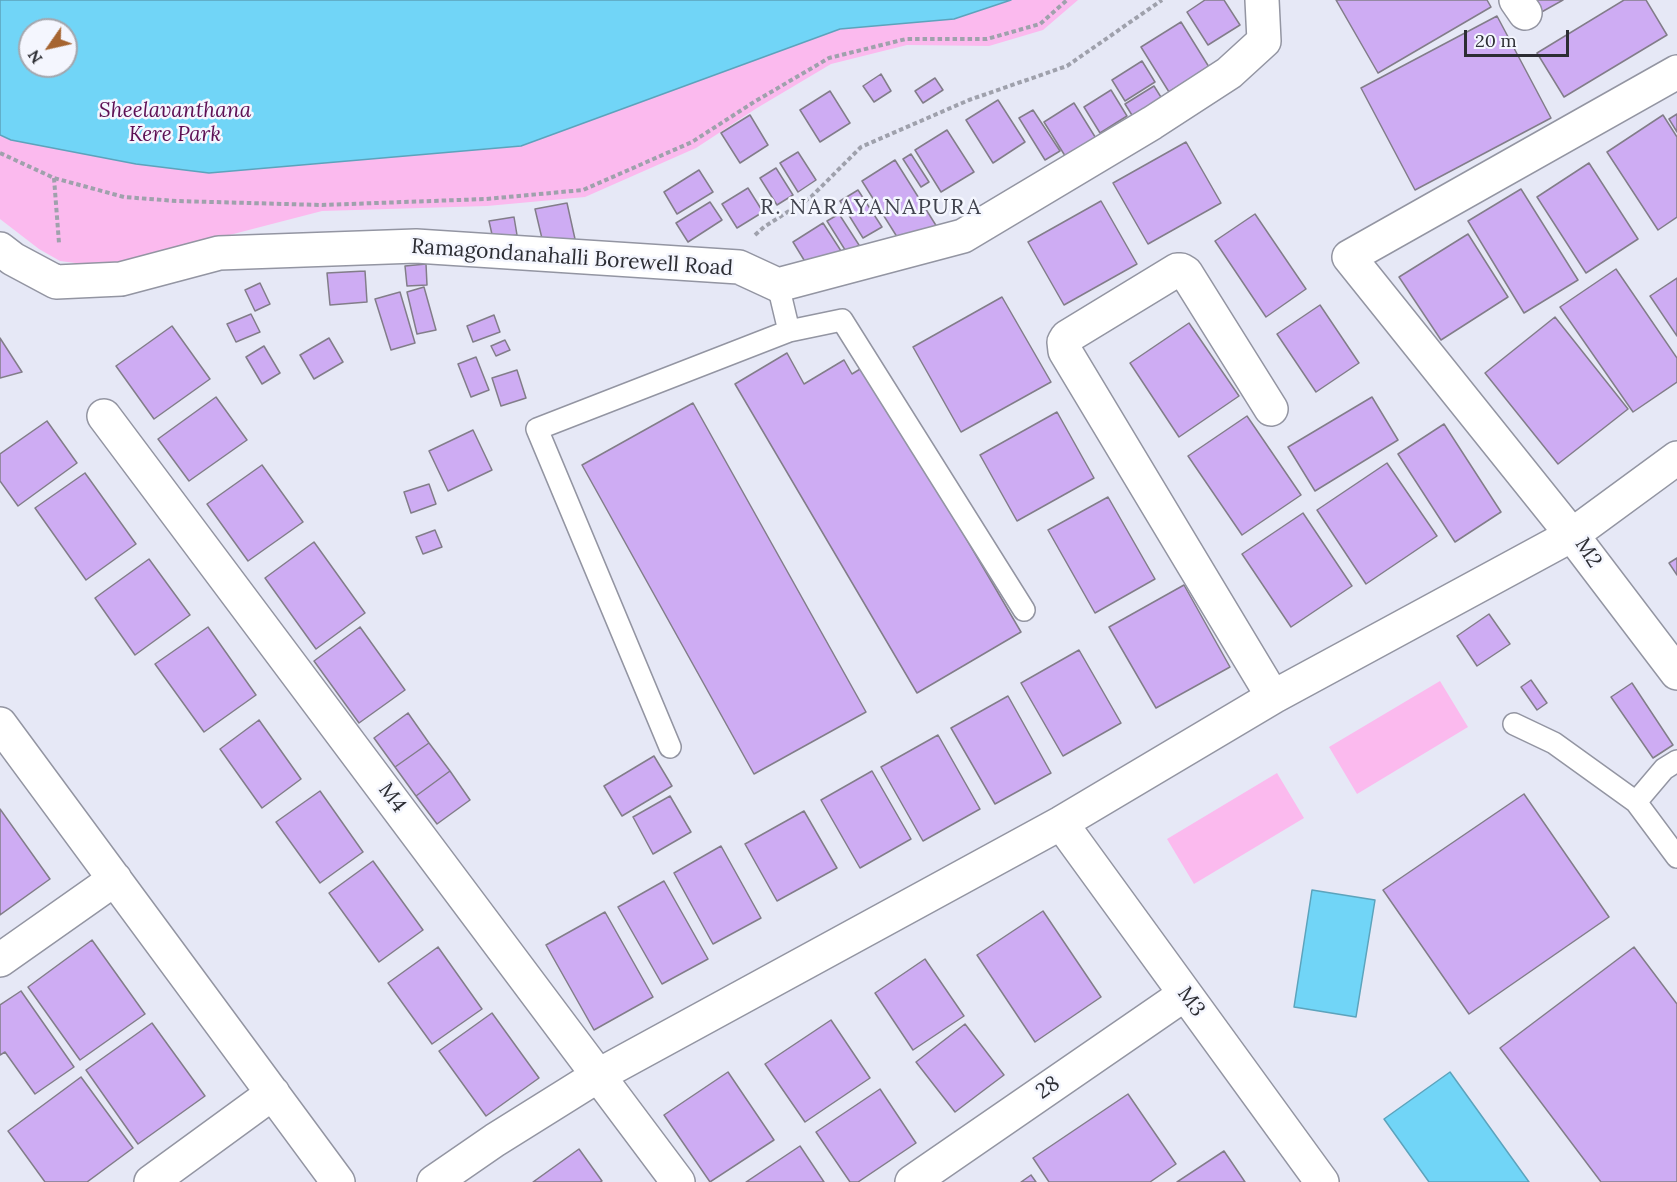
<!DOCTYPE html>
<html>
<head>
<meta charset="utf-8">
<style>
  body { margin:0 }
  #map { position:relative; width:1677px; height:1182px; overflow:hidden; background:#e6e8f6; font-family:Lora,serif }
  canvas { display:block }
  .north { position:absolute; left:18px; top:18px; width:60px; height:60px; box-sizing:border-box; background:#f4f6fe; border:2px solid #a4a6ad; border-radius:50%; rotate:236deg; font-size:16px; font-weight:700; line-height:24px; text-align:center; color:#2c2d33 }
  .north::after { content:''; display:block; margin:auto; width:21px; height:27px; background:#a66531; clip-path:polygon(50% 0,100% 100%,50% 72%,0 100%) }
  .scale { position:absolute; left:1464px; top:30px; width:105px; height:27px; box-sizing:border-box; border:3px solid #2c2d33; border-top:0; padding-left:8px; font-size:18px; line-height:21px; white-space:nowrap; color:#2c2d33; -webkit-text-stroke:4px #f4f6fe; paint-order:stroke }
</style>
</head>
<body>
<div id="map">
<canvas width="1677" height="1182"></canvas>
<div class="north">N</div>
<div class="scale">20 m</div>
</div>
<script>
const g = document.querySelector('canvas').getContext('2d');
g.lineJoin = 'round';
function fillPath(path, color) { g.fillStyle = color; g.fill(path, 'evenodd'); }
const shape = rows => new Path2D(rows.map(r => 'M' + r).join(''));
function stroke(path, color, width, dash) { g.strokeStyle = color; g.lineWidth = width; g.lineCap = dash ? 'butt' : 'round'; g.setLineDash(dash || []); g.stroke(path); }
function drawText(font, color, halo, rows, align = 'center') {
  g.font = font + ' Lora,serif'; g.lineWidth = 5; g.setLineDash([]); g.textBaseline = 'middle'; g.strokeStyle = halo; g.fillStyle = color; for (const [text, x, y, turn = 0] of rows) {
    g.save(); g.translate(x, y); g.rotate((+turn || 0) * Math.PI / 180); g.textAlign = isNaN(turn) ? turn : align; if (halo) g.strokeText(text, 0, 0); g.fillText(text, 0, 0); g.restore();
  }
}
fillPath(shape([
  [0,0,1078,0,1043,30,989,46,907,45,831,64,757,108,696,148,585,197,487,206,322,211,106,267,60,261,39,249,0,219],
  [30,30,66,30,66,66,30,66],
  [1440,681,1468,727,1357,794,1329,747],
  [1277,773,1304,818,1194,884,1167,839]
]), '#fbbaee');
const water = shape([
  [0,0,1011,0,954,19,840,29,521,146,209,173,136,164,11,140,0,135,0,0],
  [30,30,66,30,66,66,30,66,30,30],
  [1312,890,1375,900,1356,1017,1294,1007,1312,890],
  [1450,1072,1529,1182,1429,1182,1384,1119,1450,1072]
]);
fillPath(water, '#71d5f7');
stroke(water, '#5ca3bc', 1.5);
const building = shape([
  [1205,0,1224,0,1240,25,1208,45,1187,12,1205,0],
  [1336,0,1487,0,1491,7,1378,73,1336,0],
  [1529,0,1563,0,1538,14,1529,0],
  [1624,0,1646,0,1667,35,1564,97,1537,53,1624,0],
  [1497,16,1551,118,1415,190,1361,88,1497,16],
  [1181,22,1209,67,1169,92,1141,47,1181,22],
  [1142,61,1155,82,1125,101,1112,80,1142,61],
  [881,74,891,91,874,102,863,86,881,74],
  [935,78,943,90,923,103,915,91,935,78],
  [1154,86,1164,102,1135,120,1125,104,1154,86],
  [1111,90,1127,116,1100,133,1084,107,1111,90],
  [830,91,850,123,820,142,800,110,830,91],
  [998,100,1025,142,993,163,966,120,998,100],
  [1074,103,1097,140,1067,159,1044,122,1074,103],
  [1033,110,1060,151,1045,160,1019,118,1033,110],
  [1677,114,1677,132,1669,119,1677,114],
  [750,115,768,145,740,163,721,133,750,115],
  [1663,115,1677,137,1677,217,1658,230,1607,152,1663,115],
  [947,130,974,172,941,192,915,150,947,130],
  [1186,142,1221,203,1148,244,1113,183,1186,142],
  [798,152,816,180,798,192,780,163,798,152],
  [911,154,929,182,921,187,903,159,911,154],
  [895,160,937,227,904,248,862,181,895,160],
  [1589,163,1638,239,1586,273,1537,197,1589,163],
  [776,168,793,195,777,205,760,178,776,168],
  [699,170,713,192,677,214,664,192,699,170],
  [748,188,763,212,737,228,722,204,748,188],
  [1521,189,1578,280,1524,313,1468,221,1521,189],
  [858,190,882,227,863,238,840,201,858,190],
  [1101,201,1137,264,1064,305,1028,242,1101,201],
  [710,202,722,220,688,242,676,223,710,202],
  [567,203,575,239,544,247,535,209,567,203],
  [839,214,859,245,847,253,827,221,839,214],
  [1255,214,1306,289,1266,317,1215,241,1255,214],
  [514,217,517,235,493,239,489,221,514,217],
  [823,223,843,254,812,273,793,242,823,223],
  [1468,234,1508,297,1441,340,1399,277,1468,234],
  [426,264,427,285,407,286,405,266,426,264],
  [1616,269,1677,358,1677,382,1633,412,1560,307,1616,269],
  [365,271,367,302,330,305,327,273,365,271],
  [1677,278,1677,336,1650,296,1677,278],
  [260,283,270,304,255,311,245,290,260,283],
  [424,287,436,330,417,334,407,292,424,287],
  [400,292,415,343,391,350,375,299,400,292],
  [1002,297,1051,382,961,432,913,347,1002,297],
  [1320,305,1359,363,1316,392,1277,334,1320,305],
  [251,314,260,332,236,342,227,324,251,314],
  [494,315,500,332,473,342,467,326,494,315],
  [1555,317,1628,409,1558,464,1485,373,1555,317],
  [1189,323,1239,396,1179,437,1130,363,1189,323],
  [172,326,210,379,154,419,116,366,172,326],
  [0,338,22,372,0,378,0,338],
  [329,338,343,362,314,379,300,355,329,338],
  [505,340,510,350,496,356,491,346,505,340],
  [264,346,280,373,262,384,246,357,264,346],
  [787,353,804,384,844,360,852,374,865,366,1021,632,917,693,735,384,787,353],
  [476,357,489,390,471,397,458,364,476,357],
  [517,370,526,398,501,406,492,378,517,370],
  [216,397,247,440,189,481,158,439,216,397],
  [1372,397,1398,440,1315,491,1288,447,1372,397],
  [693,403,866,712,754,774,582,465,693,403],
  [1057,412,1094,478,1017,521,980,455,1057,412],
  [1247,416,1301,495,1242,535,1188,456,1247,416],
  [47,421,77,463,18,506,0,481,0,454,47,421],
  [1444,424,1501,512,1455,542,1398,454,1444,424],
  [473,430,492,470,448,491,429,451,473,430],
  [1387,463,1437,536,1366,584,1317,510,1387,463],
  [262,465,303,522,248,561,207,504,262,465],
  [85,473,136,544,86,580,35,508,85,473],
  [429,484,436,504,411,513,404,492,429,484],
  [1108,497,1155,579,1095,613,1048,530,1108,497],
  [1303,513,1352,586,1291,627,1242,554,1303,513],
  [435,530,442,547,423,554,416,537,435,530],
  [314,542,365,613,316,649,265,578,314,542],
  [1677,558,1677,575,1669,563,1677,558],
  [149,559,190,615,135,655,95,598,149,559],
  [1184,585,1230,667,1156,708,1109,627,1184,585],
  [1489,614,1510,644,1477,666,1457,636,1489,614],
  [208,627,256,695,204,732,155,664,208,627],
  [360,627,405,690,359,723,314,661,360,627],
  [1079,650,1121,723,1063,756,1021,683,1079,650],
  [1531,680,1547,703,1537,710,1521,687,1531,680],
  [1632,683,1673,745,1653,758,1611,697,1632,683],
  [1008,696,1051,773,995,804,951,728,1008,696],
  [408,713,429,743,395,767,374,738,408,713],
  [259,720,301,779,262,808,220,749,259,720],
  [938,735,980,809,923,841,881,767,938,735],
  [429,743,450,771,416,796,395,767,429,743],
  [654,756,672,786,622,816,604,786,654,756],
  [450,771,470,800,437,824,416,796,450,771],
  [872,771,911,839,860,868,821,800,872,771],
  [320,791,363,852,320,883,276,822,320,791],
  [1524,794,1609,917,1469,1014,1383,890,1524,794],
  [670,796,691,832,653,854,633,817,670,796],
  [0,809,50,879,0,915,0,809],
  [804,811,837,868,777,901,745,844,804,811],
  [721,846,761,918,713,944,674,873,721,846],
  [373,861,423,930,379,962,329,893,373,861],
  [664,881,708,959,662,984,618,907,664,881],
  [1043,911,1101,997,1035,1042,977,955,1043,911],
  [605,912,653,997,594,1030,546,945,605,912],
  [92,940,145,1014,80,1060,28,987,92,940],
  [438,947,482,1009,432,1044,388,983,438,947],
  [1634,947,1677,1004,1677,1182,1601,1182,1500,1048,1634,947],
  [925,959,964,1016,913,1050,875,993,925,959],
  [21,991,74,1067,35,1094,5,1052,0,1055,0,1005,21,991],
  [492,1013,539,1078,486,1116,439,1051,492,1013],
  [831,1020,870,1078,805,1122,765,1064,831,1020],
  [152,1023,205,1096,138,1144,86,1070,152,1023],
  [965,1024,1004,1075,955,1112,916,1062,965,1024],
  [728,1072,774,1140,710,1182,664,1115,728,1072],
  [81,1077,133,1148,87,1182,45,1182,8,1131,81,1077],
  [880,1089,916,1143,858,1182,850,1182,816,1132,880,1089],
  [1128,1094,1176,1164,1150,1182,1049,1182,1033,1158,1128,1094],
  [800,1146,824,1182,746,1182,800,1146],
  [579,1149,602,1181,600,1182,533,1182,579,1149],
  [1224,1151,1245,1182,1177,1182,1224,1151],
  [1031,1175,1036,1182,1021,1182,1031,1175]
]);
fillPath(building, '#ceacf3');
stroke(building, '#827d89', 1.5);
const lane = shape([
  [778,285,789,331],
  [1514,724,1554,743,1636,802,1664,769,1677,761],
  [670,747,537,429,789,331,842,320,1024,610],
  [1636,802,1677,857]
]);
const street = shape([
  [1516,0,1525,13],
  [1271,409,1186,273,1181,270,1177,270,1067,337,1064,342,1065,351,1273,697],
  [104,416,678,1182],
  [1677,458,1572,535,1677,673],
  [0,724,338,1182],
  [1061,823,1322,1182],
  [0,960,115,879],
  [151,1182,273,1093],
  [434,1182,495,1140,599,1075,1061,823,1273,697,1572,535,1349,257,1677,72],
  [912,1182,1185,994]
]);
const secondary = shape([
  [0,249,13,259,56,282,121,279,219,253,416,246,739,267,778,285,963,236,1152,123,1229,73,1264,41,1262,0]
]);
stroke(lane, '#9395a2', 24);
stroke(street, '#9395a2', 36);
stroke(secondary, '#9395a2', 36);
stroke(shape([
  [0,153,54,178,124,197,176,201,322,205,486,199,583,190,692,142,754,102,829,58,906,39,987,39,1040,24,1067,0],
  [54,178,59,243],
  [755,235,764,227,811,197,861,147,969,100,1067,66,1162,0]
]), '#9fa1ac', 4, [4.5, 3]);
stroke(lane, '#fff', 21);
stroke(street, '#fff', 33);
stroke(secondary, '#fff', 33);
drawText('italic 21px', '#5d0f54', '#f4f6fe', [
  ["Sheelavanthana",175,111],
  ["Kere Park",175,135]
]);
drawText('21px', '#2c2d33', '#f4f6fe', [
  ["Ramagondanahalli Borewell Road",572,258,4],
  ["M2",1588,553,58],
  ["M4",392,798,53],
  ["M3",1191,1002,54],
  ["28",1048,1088,-35]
]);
g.letterSpacing = '1.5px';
drawText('22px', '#41434e', '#f4f6fe', [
  ["R. NARAYANAPURA",871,208]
]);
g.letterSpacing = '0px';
</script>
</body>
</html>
